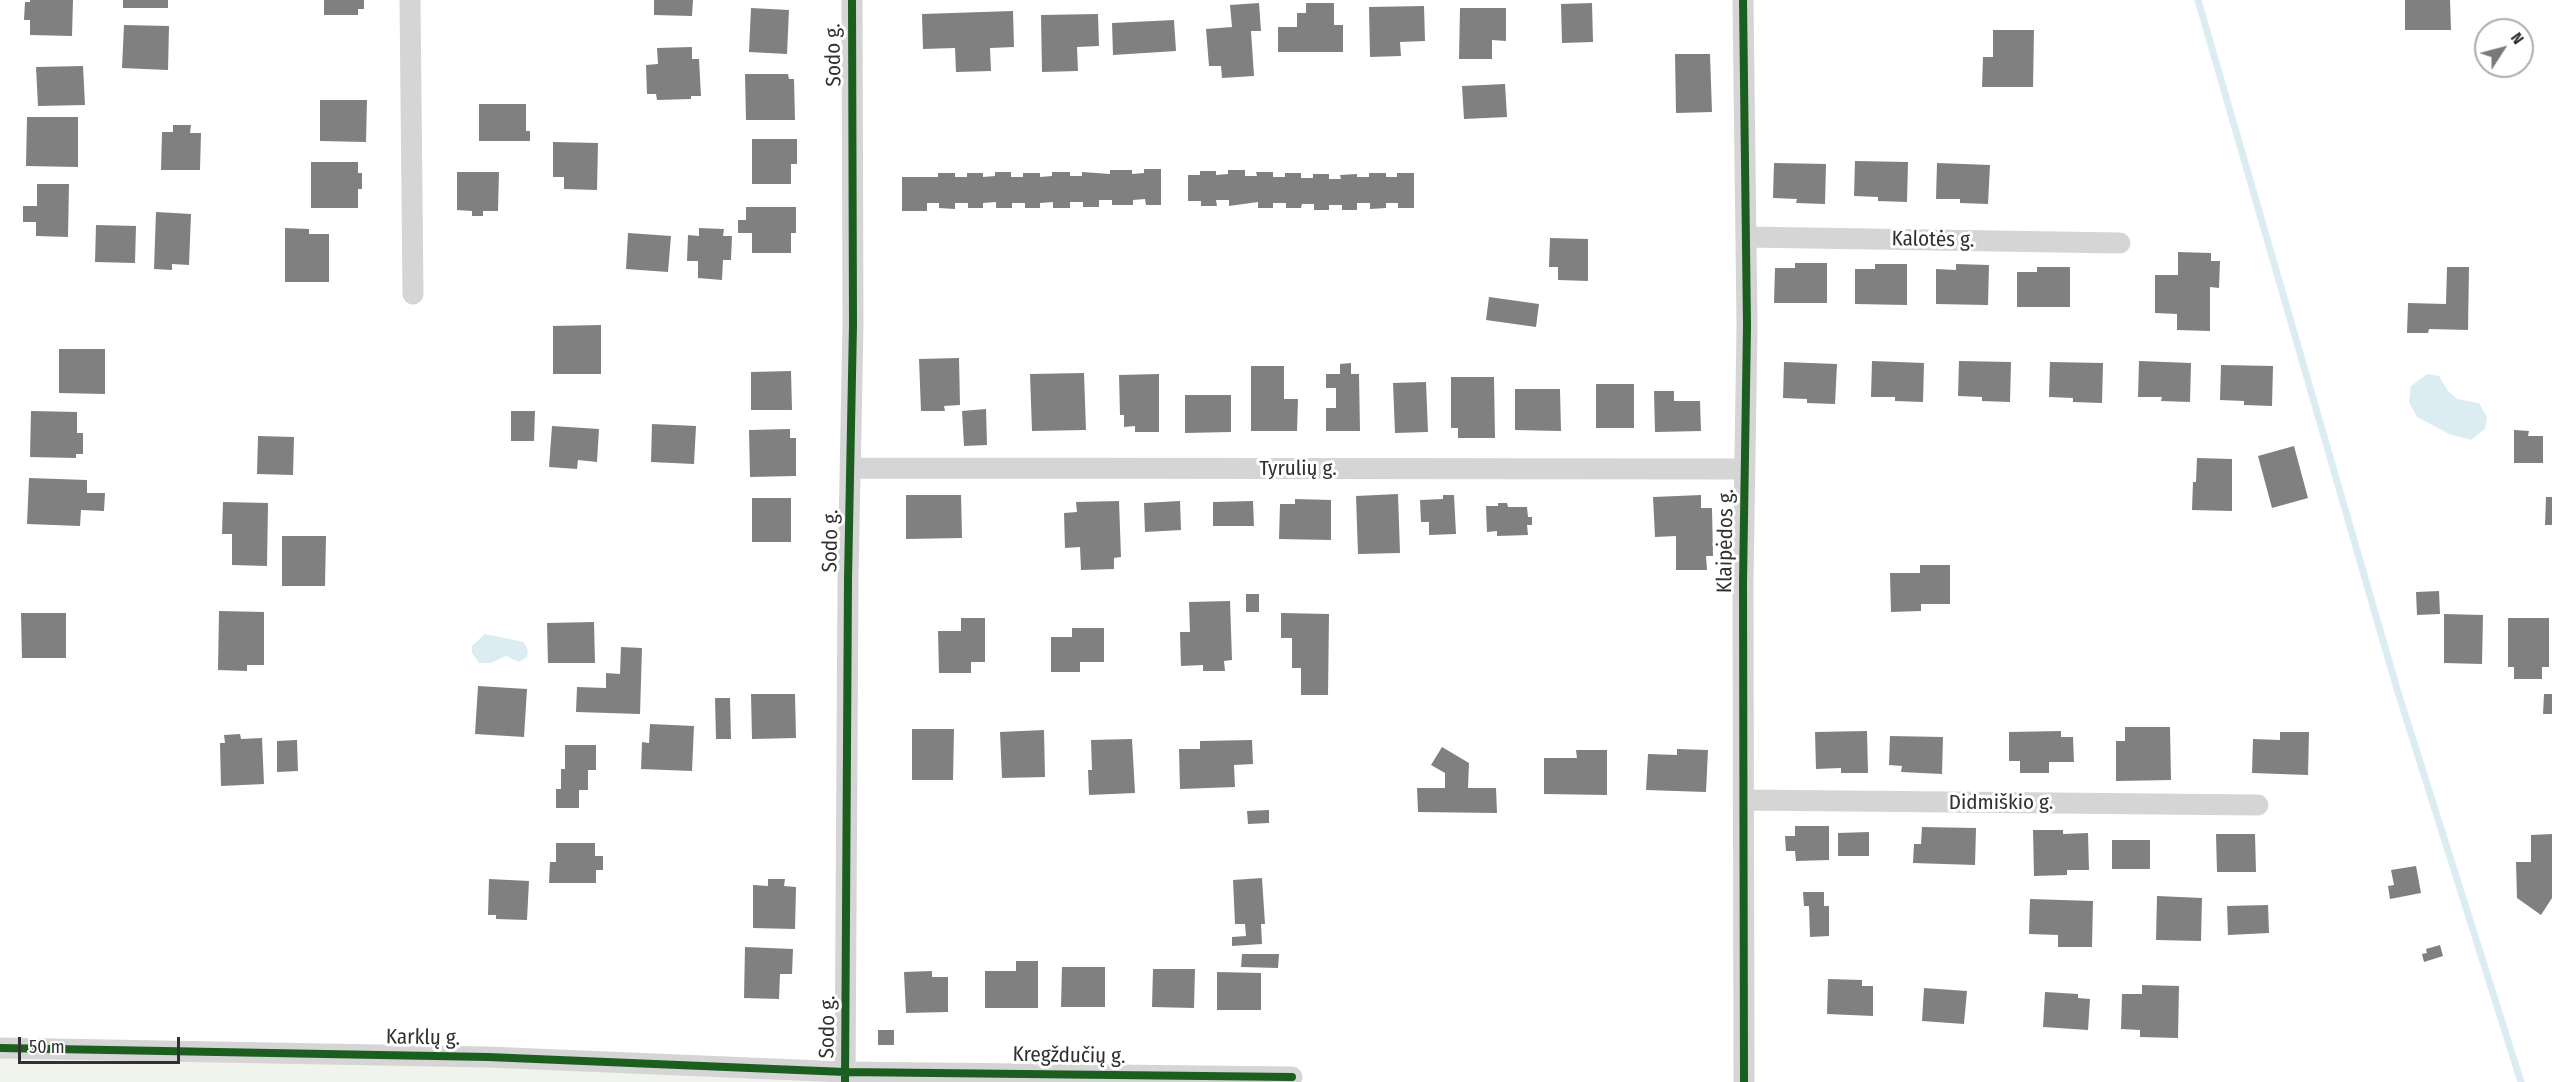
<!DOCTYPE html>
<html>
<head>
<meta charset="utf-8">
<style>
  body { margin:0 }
  #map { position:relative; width:2552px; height:1082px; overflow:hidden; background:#fff; font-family:"Fira Sans Condensed",sans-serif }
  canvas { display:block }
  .north { position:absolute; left:2474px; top:18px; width:60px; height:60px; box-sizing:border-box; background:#fff; border:2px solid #adadad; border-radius:50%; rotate:54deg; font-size:16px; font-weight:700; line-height:24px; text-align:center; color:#313131 }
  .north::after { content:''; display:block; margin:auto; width:21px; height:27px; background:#797979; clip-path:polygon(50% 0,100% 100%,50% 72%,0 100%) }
  .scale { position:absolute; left:18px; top:1037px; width:162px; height:27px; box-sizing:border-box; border:3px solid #313131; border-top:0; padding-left:8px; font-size:18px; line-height:21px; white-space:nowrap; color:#313131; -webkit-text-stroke:4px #fff; paint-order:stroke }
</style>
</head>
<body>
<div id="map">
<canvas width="2552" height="1082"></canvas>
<div class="north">N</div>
<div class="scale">50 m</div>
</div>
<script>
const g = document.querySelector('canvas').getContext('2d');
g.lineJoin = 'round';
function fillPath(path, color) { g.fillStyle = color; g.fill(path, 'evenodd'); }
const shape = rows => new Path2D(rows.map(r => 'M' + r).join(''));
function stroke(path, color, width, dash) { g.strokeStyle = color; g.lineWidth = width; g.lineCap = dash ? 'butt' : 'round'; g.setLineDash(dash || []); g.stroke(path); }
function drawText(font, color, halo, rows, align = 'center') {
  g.font = font + ' "Fira Sans Condensed",sans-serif'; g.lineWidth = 6; g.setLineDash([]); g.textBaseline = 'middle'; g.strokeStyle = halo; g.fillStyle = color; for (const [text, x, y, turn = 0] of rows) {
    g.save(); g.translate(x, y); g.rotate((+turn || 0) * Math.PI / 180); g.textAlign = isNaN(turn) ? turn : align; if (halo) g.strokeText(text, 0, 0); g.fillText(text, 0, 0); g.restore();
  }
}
fillPath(shape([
  [0,1048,488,1057,845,1082,0,1082]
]), '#f1f4ec');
fillPath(shape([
  [2427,374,2439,376,2448,391,2457,399,2479,403,2487,417,2485,429,2471,440,2449,434,2417,417,2409,402,2411,386],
  [485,634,524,642,528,650,527,657,519,662,506,656,491,663,479,663,472,653,472,646]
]), '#dbedf3');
stroke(shape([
  [2198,0,2397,689,2521,1082]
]), '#dbedf3', 7);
fillPath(shape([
  [30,0,73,0,72,36,30,35,30,20,24,20,25,2,30,2],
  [123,0,168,0,168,8,123,8],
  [324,0,364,0,364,9,358,9,358,15,324,15],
  [654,0,693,0,692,16,654,15],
  [2405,0,2450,0,2451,30,2405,30],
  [1259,3,1261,31,1251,31,1254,76,1222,78,1221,66,1209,66,1206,29,1232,27,1230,5],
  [1306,3,1334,3,1334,25,1343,25,1343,52,1278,52,1278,27,1297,27,1297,13,1306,13],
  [1592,3,1593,42,1562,43,1561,4],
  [1424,6,1425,41,1400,42,1401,56,1370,57,1369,7],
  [751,8,789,10,787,54,749,52],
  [1460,8,1506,8,1506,41,1492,40,1492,59,1459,59],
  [1013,11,1014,47,990,48,991,71,956,72,955,48,923,49,922,14],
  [1098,14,1099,46,1077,47,1078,71,1042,72,1041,15],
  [1174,20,1176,51,1113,55,1112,23],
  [124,25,169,26,168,70,122,68],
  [1993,30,2034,30,2033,87,1982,87,1983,57,1993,57],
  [692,47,692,59,699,59,701,96,691,96,691,99,657,100,656,94,647,94,646,65,658,64,657,48],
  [1675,54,1710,54,1712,112,1676,113],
  [83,66,85,105,38,106,36,67],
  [745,74,788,74,789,79,794,79,795,120,746,120],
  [1505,84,1507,117,1464,119,1462,86],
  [320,100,367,100,366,142,320,141],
  [479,104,526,104,526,131,530,131,530,141,479,141],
  [27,117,78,117,78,167,26,166],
  [173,125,191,125,190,133,201,133,200,170,161,170,162,132,173,132],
  [752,139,797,139,797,164,791,164,791,184,752,184],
  [553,142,598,143,597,190,564,189,564,177,553,177],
  [1855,161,1908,162,1907,202,1878,201,1878,197,1854,196],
  [311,162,358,162,358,173,362,173,362,189,358,189,358,208,311,208],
  [1774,163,1826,164,1825,204,1796,203,1797,199,1773,198],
  [1937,163,1990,165,1988,204,1960,203,1960,199,1936,199],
  [1144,169,1161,169,1161,205,1146,205,1145,199,1133,200,1133,205,1112,205,1112,200,1099,200,1099,207,1083,207,1083,202,1070,202,1070,208,1053,208,1053,202,1040,203,1040,208,1025,208,1025,203,1012,203,1012,208,996,208,996,202,983,203,983,208,968,208,968,203,955,203,955,209,939,208,939,203,927,203,927,211,902,211,902,177,938,177,938,173,955,173,955,177,967,177,967,173,983,173,983,177,995,176,995,172,1011,172,1011,177,1023,177,1023,173,1040,173,1040,177,1052,176,1052,172,1070,172,1070,176,1082,176,1082,172,1110,174,1110,170,1132,170,1132,174,1144,173],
  [1228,170,1245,170,1245,176,1257,176,1256,172,1273,172,1273,177,1285,177,1285,173,1301,173,1301,178,1313,178,1313,174,1329,174,1329,179,1341,179,1340,175,1357,174,1357,177,1369,177,1369,173,1386,173,1386,177,1397,177,1397,173,1414,173,1414,208,1398,208,1398,203,1386,203,1386,208,1370,209,1370,203,1357,203,1357,210,1342,210,1342,205,1329,205,1329,210,1314,210,1314,204,1302,204,1301,208,1286,208,1286,203,1273,203,1273,208,1258,208,1258,202,1229,206,1229,200,1216,200,1217,206,1201,206,1201,201,1188,201,1188,175,1200,175,1200,171,1216,171,1216,175,1228,174],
  [457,172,499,172,498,211,483,211,483,216,472,216,472,211,457,210],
  [37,184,69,184,68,237,36,236,36,222,23,222,23,206,37,206],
  [746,207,796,207,796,233,791,233,791,253,752,253,752,233,738,233,738,220,746,220],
  [156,212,191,214,189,265,172,264,172,270,154,269],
  [96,225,136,226,135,263,95,262],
  [285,228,309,229,309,234,329,234,329,282,285,282],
  [699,228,724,229,723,236,732,236,731,260,723,260,722,280,698,278,698,261,687,261,688,235,699,236],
  [628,233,671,236,668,272,626,269],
  [1550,238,1588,239,1588,281,1558,280,1558,267,1549,267],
  [2178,252,2211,253,2211,261,2220,261,2219,288,2210,287,2210,331,2177,330,2177,314,2155,313,2155,275,2178,275],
  [1795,263,1827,263,1827,303,1774,303,1775,268,1795,268],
  [1875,264,1907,264,1907,305,1855,304,1855,269,1875,269],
  [1956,264,1989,265,1988,305,1936,304,1936,269,1956,270],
  [2037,267,2070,267,2070,307,2017,307,2017,272,2037,272],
  [2447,267,2469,267,2468,330,2429,329,2428,333,2407,333,2408,303,2446,304],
  [1489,297,1539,304,1536,327,1486,320],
  [601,325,601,374,553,374,553,326],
  [59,349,105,349,105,394,59,393],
  [959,358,960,405,944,406,945,411,921,411,919,359],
  [1872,361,1924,363,1923,402,1895,401,1895,397,1871,397],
  [1959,361,2011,362,2010,402,1982,401,1982,397,1958,396],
  [2139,361,2191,363,2190,402,2161,401,2162,397,2138,397],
  [1784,362,1837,364,1835,404,1807,403,1807,399,1783,398],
  [2050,362,2103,363,2102,403,2073,402,2073,398,2049,397],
  [1351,363,1351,374,1359,374,1360,431,1326,431,1326,408,1336,408,1336,388,1326,388,1326,374,1340,374,1340,364],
  [2221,365,2273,366,2272,406,2244,405,2244,401,2220,400],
  [1251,366,1284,366,1284,399,1298,399,1297,431,1251,431],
  [791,371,792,410,751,410,751,372],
  [1084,373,1086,430,1032,431,1030,374],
  [1159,374,1159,432,1135,432,1135,426,1124,427,1124,415,1120,415,1119,375],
  [1451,377,1494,377,1495,438,1458,438,1458,428,1451,428],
  [1426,382,1428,432,1395,433,1393,383],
  [1596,384,1634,384,1634,428,1596,428],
  [1515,389,1560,389,1561,431,1515,430],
  [1654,391,1674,391,1674,401,1700,401,1701,431,1655,432],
  [1185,395,1231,395,1231,432,1185,433],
  [986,409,987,445,964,446,962,411],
  [31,411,77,412,77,433,83,433,83,454,76,454,76,458,30,457],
  [511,411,535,411,534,441,511,441],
  [652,424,696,426,694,464,651,462],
  [552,426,599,429,597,462,578,460,577,469,549,467],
  [790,429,790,438,796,438,796,476,750,477,749,430],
  [2514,430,2529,431,2528,436,2543,436,2543,463,2514,463],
  [258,436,294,437,293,475,257,474],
  [2294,446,2308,498,2272,508,2258,456],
  [2197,458,2232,459,2232,511,2192,510,2193,482,2196,482],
  [29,478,87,480,87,493,105,493,104,511,81,510,80,526,27,524],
  [1398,494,1400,553,1358,554,1356,496],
  [906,495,961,495,962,538,906,539],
  [1443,495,1454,495,1456,534,1429,535,1429,522,1421,522,1420,500,1443,499],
  [1701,495,1701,508,1712,508,1713,556,1706,556,1707,570,1676,570,1676,536,1655,537,1653,497],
  [2546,497,2552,497,2552,525,2545,525],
  [752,498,791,498,791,542,752,542],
  [1295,499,1331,500,1331,540,1279,539,1280,504,1295,504],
  [1119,501,1121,557,1114,558,1114,569,1081,570,1080,547,1065,548,1064,513,1077,512,1076,502],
  [1180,501,1181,530,1145,532,1144,503],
  [1253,501,1254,526,1213,526,1213,502],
  [223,502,268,503,267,566,232,565,232,534,222,534],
  [1498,503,1507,503,1508,507,1527,507,1528,517,1532,517,1532,525,1527,525,1528,535,1497,536,1497,531,1487,532,1486,506,1498,506],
  [282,536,326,536,325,586,282,586],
  [1920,565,1950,565,1950,604,1921,604,1921,611,1891,612,1890,573,1920,573],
  [2439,591,2440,614,2417,615,2416,592],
  [1246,594,1259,594,1259,612,1246,612],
  [1230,601,1232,660,1224,661,1225,671,1203,671,1203,665,1181,666,1180,632,1190,632,1189,602],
  [219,611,264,612,264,665,247,665,247,671,218,670],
  [21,613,66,613,66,658,22,658],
  [1281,613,1329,614,1328,695,1301,695,1301,668,1292,668,1292,638,1281,638],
  [2444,614,2483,615,2482,664,2444,663],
  [961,618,985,618,985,662,971,662,971,673,939,673,938,631,961,631],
  [2508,618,2549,618,2549,667,2542,667,2542,679,2514,679,2514,667,2508,667],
  [594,622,595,663,548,663,547,623],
  [1072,628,1104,628,1104,662,1080,662,1080,672,1051,672,1051,637,1072,637],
  [621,647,642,648,640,714,576,712,577,687,606,688,606,673,620,674],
  [478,686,527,689,524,737,475,734],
  [751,694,795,694,796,738,752,739],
  [2544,694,2552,694,2552,714,2543,714],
  [715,698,730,698,731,739,716,739],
  [650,724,694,726,692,771,641,769,642,742,649,743],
  [2125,727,2170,727,2171,780,2116,781,2116,741,2125,741],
  [912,729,954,729,953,780,912,780],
  [1044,730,1045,777,1002,778,1000,732],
  [1867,731,1868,773,1841,773,1841,768,1816,769,1815,732],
  [2061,731,2061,737,2073,737,2074,762,2049,762,2049,773,2020,773,2020,761,2009,761,2009,732],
  [2280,732,2309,732,2308,775,2252,773,2253,739,2280,740],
  [240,734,241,739,262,738,264,784,221,786,220,743,225,743,224,735],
  [1890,736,1943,737,1942,774,1901,772,1902,766,1889,765],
  [1132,739,1135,793,1089,795,1088,770,1092,770,1091,740],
  [297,740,298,771,277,772,277,741],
  [1252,740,1253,764,1234,765,1235,787,1180,789,1179,749,1200,749,1200,741],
  [565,745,596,745,596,770,588,770,588,790,579,790,579,808,556,808,556,789,561,789,561,769,565,769],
  [1442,747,1469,763,1468,788,1496,788,1497,813,1418,812,1417,788,1445,788,1445,773,1431,765],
  [1677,749,1708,750,1706,792,1646,790,1648,754,1677,755],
  [1576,750,1607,750,1607,795,1544,794,1544,758,1577,758],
  [1269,810,1269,823,1248,824,1247,811],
  [1795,826,1829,826,1829,860,1796,861,1795,851,1786,851,1785,836,1795,836],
  [1922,827,1976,828,1975,865,1913,863,1914,844,1921,844],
  [2033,830,2063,830,2063,834,2088,833,2089,870,2067,870,2067,875,2034,876],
  [1869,832,1869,856,1838,856,1838,833],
  [2216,834,2255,834,2256,872,2217,872],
  [2552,834,2552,898,2541,915,2517,898,2516,862,2531,862,2531,835],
  [2112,840,2150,840,2150,869,2112,869],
  [556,843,595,843,595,856,603,856,603,870,596,870,596,883,549,883,550,862,556,862],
  [2416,866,2421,893,2390,899,2388,886,2394,885,2391,870],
  [1262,878,1265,924,1261,924,1262,944,1232,946,1232,937,1246,936,1245,924,1235,924,1233,880],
  [489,879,529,881,527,920,496,919,496,915,488,915],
  [768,879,785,879,784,886,796,887,795,929,753,928,753,885,768,886],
  [1803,892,1824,892,1824,906,1829,906,1829,936,1810,937,1809,906,1804,906],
  [2157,896,2202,898,2201,941,2156,940],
  [2030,899,2093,901,2092,947,2058,947,2058,935,2029,934],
  [2268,905,2269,933,2228,935,2227,906],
  [2440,945,2443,956,2424,962,2422,954,2427,953,2426,949],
  [745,947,793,949,792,974,780,974,779,999,744,998],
  [1242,954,1279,954,1278,968,1241,967],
  [1016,961,1038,961,1038,1008,985,1008,985,971,1016,971],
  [1062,967,1105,967,1105,1007,1061,1007],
  [1153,969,1195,969,1194,1008,1152,1007],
  [932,971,932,977,948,977,948,1012,906,1013,904,972],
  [1217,972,1261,973,1261,1010,1217,1010],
  [1828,979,1862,980,1862,986,1873,986,1873,1016,1827,1014],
  [2142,985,2179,986,2178,1038,2140,1037,2140,1030,2121,1029,2122,994,2142,994],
  [1924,988,1967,991,1964,1024,1922,1021],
  [2045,992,2078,994,2078,998,2090,999,2088,1030,2043,1027],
  [878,1030,894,1030,894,1045,878,1045]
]), '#808080');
stroke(shape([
  [410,0,413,294],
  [1743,0,1747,326,1743,582,1744,1082],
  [1746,237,2120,243],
  [850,468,1745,469],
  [1744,800,2258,805],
  [0,1048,488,1057,845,1072,1292,1077],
  [845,1082,848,579,853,325,852,0]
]), '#d5d5d5', 21);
stroke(shape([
  [1743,0,1747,326,1743,582,1744,1082],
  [0,1048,488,1057,845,1072,1292,1077],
  [845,1082,848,579,853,325,852,0]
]), '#1b5e20', 8);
drawText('21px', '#313131', '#fff', [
  ["Sodo g.",834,55,-91],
  ["Kalotės g.",1933,240,1],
  ["Tyrulių g.",1298,469],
  ["Sodo g.",831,541,-89],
  ["Klaipėdos g.",1726,541,-89],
  ["Didmiškio g.",2001,803],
  ["Sodo g.",828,1027,-89],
  ["Karklų g.",423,1038,1],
  ["Kregždučių g.",1069,1056,1]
]);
</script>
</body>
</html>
